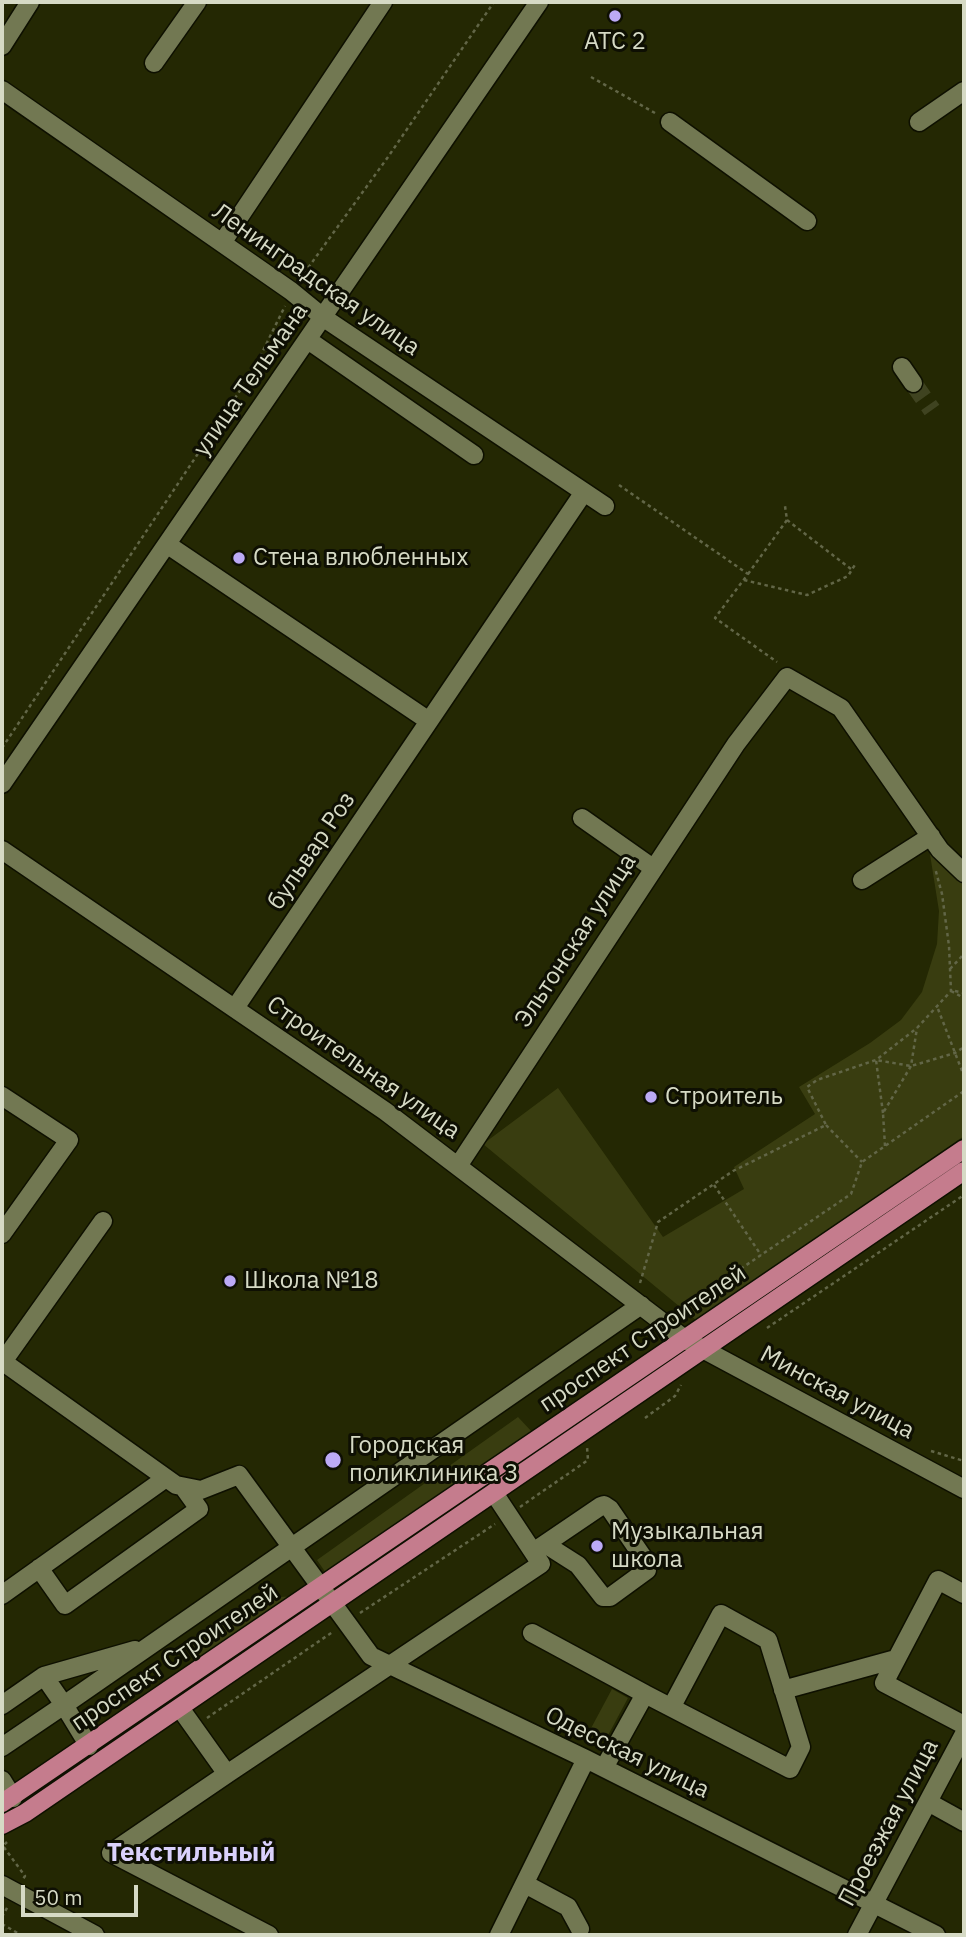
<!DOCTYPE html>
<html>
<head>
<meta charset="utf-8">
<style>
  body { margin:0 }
  #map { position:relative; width:966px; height:1937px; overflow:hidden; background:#242803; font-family:"IBM Plex Sans",sans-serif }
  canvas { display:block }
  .frame { position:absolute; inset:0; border:4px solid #d6dac5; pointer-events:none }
  .scale { position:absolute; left:21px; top:1885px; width:117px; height:32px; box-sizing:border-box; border:4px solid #d6dac5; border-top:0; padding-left:9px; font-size:21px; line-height:24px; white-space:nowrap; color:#d6dac5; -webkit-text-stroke:5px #0e0f03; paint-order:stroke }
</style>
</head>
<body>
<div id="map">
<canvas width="966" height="1937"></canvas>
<div class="frame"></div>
<div class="scale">50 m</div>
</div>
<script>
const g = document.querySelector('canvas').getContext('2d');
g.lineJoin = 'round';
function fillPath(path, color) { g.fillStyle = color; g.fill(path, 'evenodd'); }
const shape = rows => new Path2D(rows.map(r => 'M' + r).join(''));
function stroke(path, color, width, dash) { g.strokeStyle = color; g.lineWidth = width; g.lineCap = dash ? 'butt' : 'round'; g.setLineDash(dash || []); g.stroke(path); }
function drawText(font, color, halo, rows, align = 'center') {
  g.font = font + ' "IBM Plex Sans",sans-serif'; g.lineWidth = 6; g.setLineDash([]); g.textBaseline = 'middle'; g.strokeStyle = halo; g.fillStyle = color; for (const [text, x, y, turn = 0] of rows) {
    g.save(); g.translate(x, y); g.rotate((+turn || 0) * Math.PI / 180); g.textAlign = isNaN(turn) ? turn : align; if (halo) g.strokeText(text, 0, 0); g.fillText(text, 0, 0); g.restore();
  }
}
fillPath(shape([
  [929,848,964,885,964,1136,697,1321,483,1144,558,1088,663,1237,744,1189,734,1167,815,1114,799,1087,870,1043,901,1020,922,992,937,944,939,911],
  [518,1417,533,1433,328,1576,317,1560],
  [300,1596,201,1663,190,1646,259,1598],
  [612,1689,628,1698,605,1741,589,1732]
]), '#393d10');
stroke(shape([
  [913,383,932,410]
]), '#3f4320', 18, [18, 9]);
const minor = shape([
  [2,46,30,2],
  [154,63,197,2],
  [2,90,291,291,324,318,605,506],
  [670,122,807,221],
  [919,122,964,91],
  [222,243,383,2],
  [308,340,474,455],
  [902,367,913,383],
  [168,545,429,721],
  [2,784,539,2],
  [582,818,653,868],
  [2,850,385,1111,686,1340,964,1489],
  [862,880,931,836],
  [235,1008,584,492],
  [2,1096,69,1140,2,1234],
  [458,1166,736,744,787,677,841,708,940,850,964,873],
  [2,1361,176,1485,201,1490,239,1475,371,1656,586,1759,936,1935],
  [2,1363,103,1221],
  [533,1552,545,1544,601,1506,604,1505,610,1509,647,1563,647,1570,610,1597,603,1597,578,1565,545,1544],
  [39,1568,65,1605,199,1509,184,1488],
  [964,1594,938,1580,884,1683,964,1725],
  [2,1595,166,1478],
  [532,1633,645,1694,604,1768],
  [44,1676,135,1650],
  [783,1690,896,1659],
  [645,1694,790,1769,801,1747,768,1640,721,1614,672,1706],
  [2,1705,44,1676,64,1705,2,1747],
  [180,1708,227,1774,111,1853,269,1935],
  [89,1746,64,1705,641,1305],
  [227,1774,541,1564,494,1493],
  [2,1780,13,1798],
  [928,1802,964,1822],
  [525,1884,568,1907,580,1929],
  [2,1885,95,1935],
  [499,1935,586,1759],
  [857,1935,964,1734]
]);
const major = shape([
  [2,1803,964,1149],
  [2,1825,25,1813,964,1171]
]);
stroke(minor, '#0e1000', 21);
stroke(major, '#0e1000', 21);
stroke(shape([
  [591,77,655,113],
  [300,279,388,157,494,2],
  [619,485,748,574,715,618,777,662],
  [787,520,851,569],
  [748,574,787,520,785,506],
  [744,580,807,595,848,576,856,563],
  [2,748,253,371,285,306],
  [950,969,964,954],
  [951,991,964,998],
  [955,991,964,993],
  [938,1009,964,1076],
  [883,1113,876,1060,911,1066,955,1053,964,1047],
  [826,1125,862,1162],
  [885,1146,883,1113,911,1066,917,1028],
  [714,1185,761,1255],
  [640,1283,658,1222,733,1171,826,1125,807,1087,817,1080,876,1060,917,1028,951,991,949,946,942,894,935,868],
  [677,1312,851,1194,862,1162,964,1091],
  [767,1328,964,1195],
  [641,1347,652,1332],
  [645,1418,675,1396,681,1385],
  [931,1451,964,1461],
  [520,1507,588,1460,587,1447],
  [360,1613,495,1524],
  [207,1718,334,1631],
  [7,1842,3,1846,25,1876,23,1879],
  [2,1917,8,1906],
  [2,1924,21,1935]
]), '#626647', 2.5, [3.5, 3.5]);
stroke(minor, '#727852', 18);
stroke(major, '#c57c8d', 18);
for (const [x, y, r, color] of [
  [615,16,7,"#bcaaf6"],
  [239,558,7,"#bcaaf6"],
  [651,1097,7,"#bcaaf6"],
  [230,1281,7,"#bcaaf6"],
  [333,1460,9,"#bcaaf6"],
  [597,1546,7,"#bcaaf6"]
]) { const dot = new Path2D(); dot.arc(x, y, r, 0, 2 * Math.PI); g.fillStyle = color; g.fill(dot); stroke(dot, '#0e0f03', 2.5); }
drawText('24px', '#d6dac5', '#0e0f03', [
  ["АТС 2",615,42,"center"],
  ["Стена влюбленных",253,558],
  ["Строитель",665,1097],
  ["Школа №18",244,1281],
  ["Городская",349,1446],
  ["поликлиника 3",349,1474],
  ["Музыкальная",611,1532],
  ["школа",611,1560]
], 'left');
drawText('24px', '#d6dac5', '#0e0f03', [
  ["Ленинградская улица",316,280,35],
  ["улица Тельмана",251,380,-55],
  ["бульвар Роз",312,851,-56],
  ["Эльтонская улица",576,941,-57],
  ["Строительная улица",363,1068,35],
  ["проспект Строителей",643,1339,-34],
  ["Минская улица",837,1393,28],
  ["проспект Строителей",175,1658,-34],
  ["Одесская улица",627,1753,26],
  ["Проезжая улица",889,1823,-62]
]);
drawText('bold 26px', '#dad1fc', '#0e0f03', [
  ["Текстильный",191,1853]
]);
</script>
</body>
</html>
